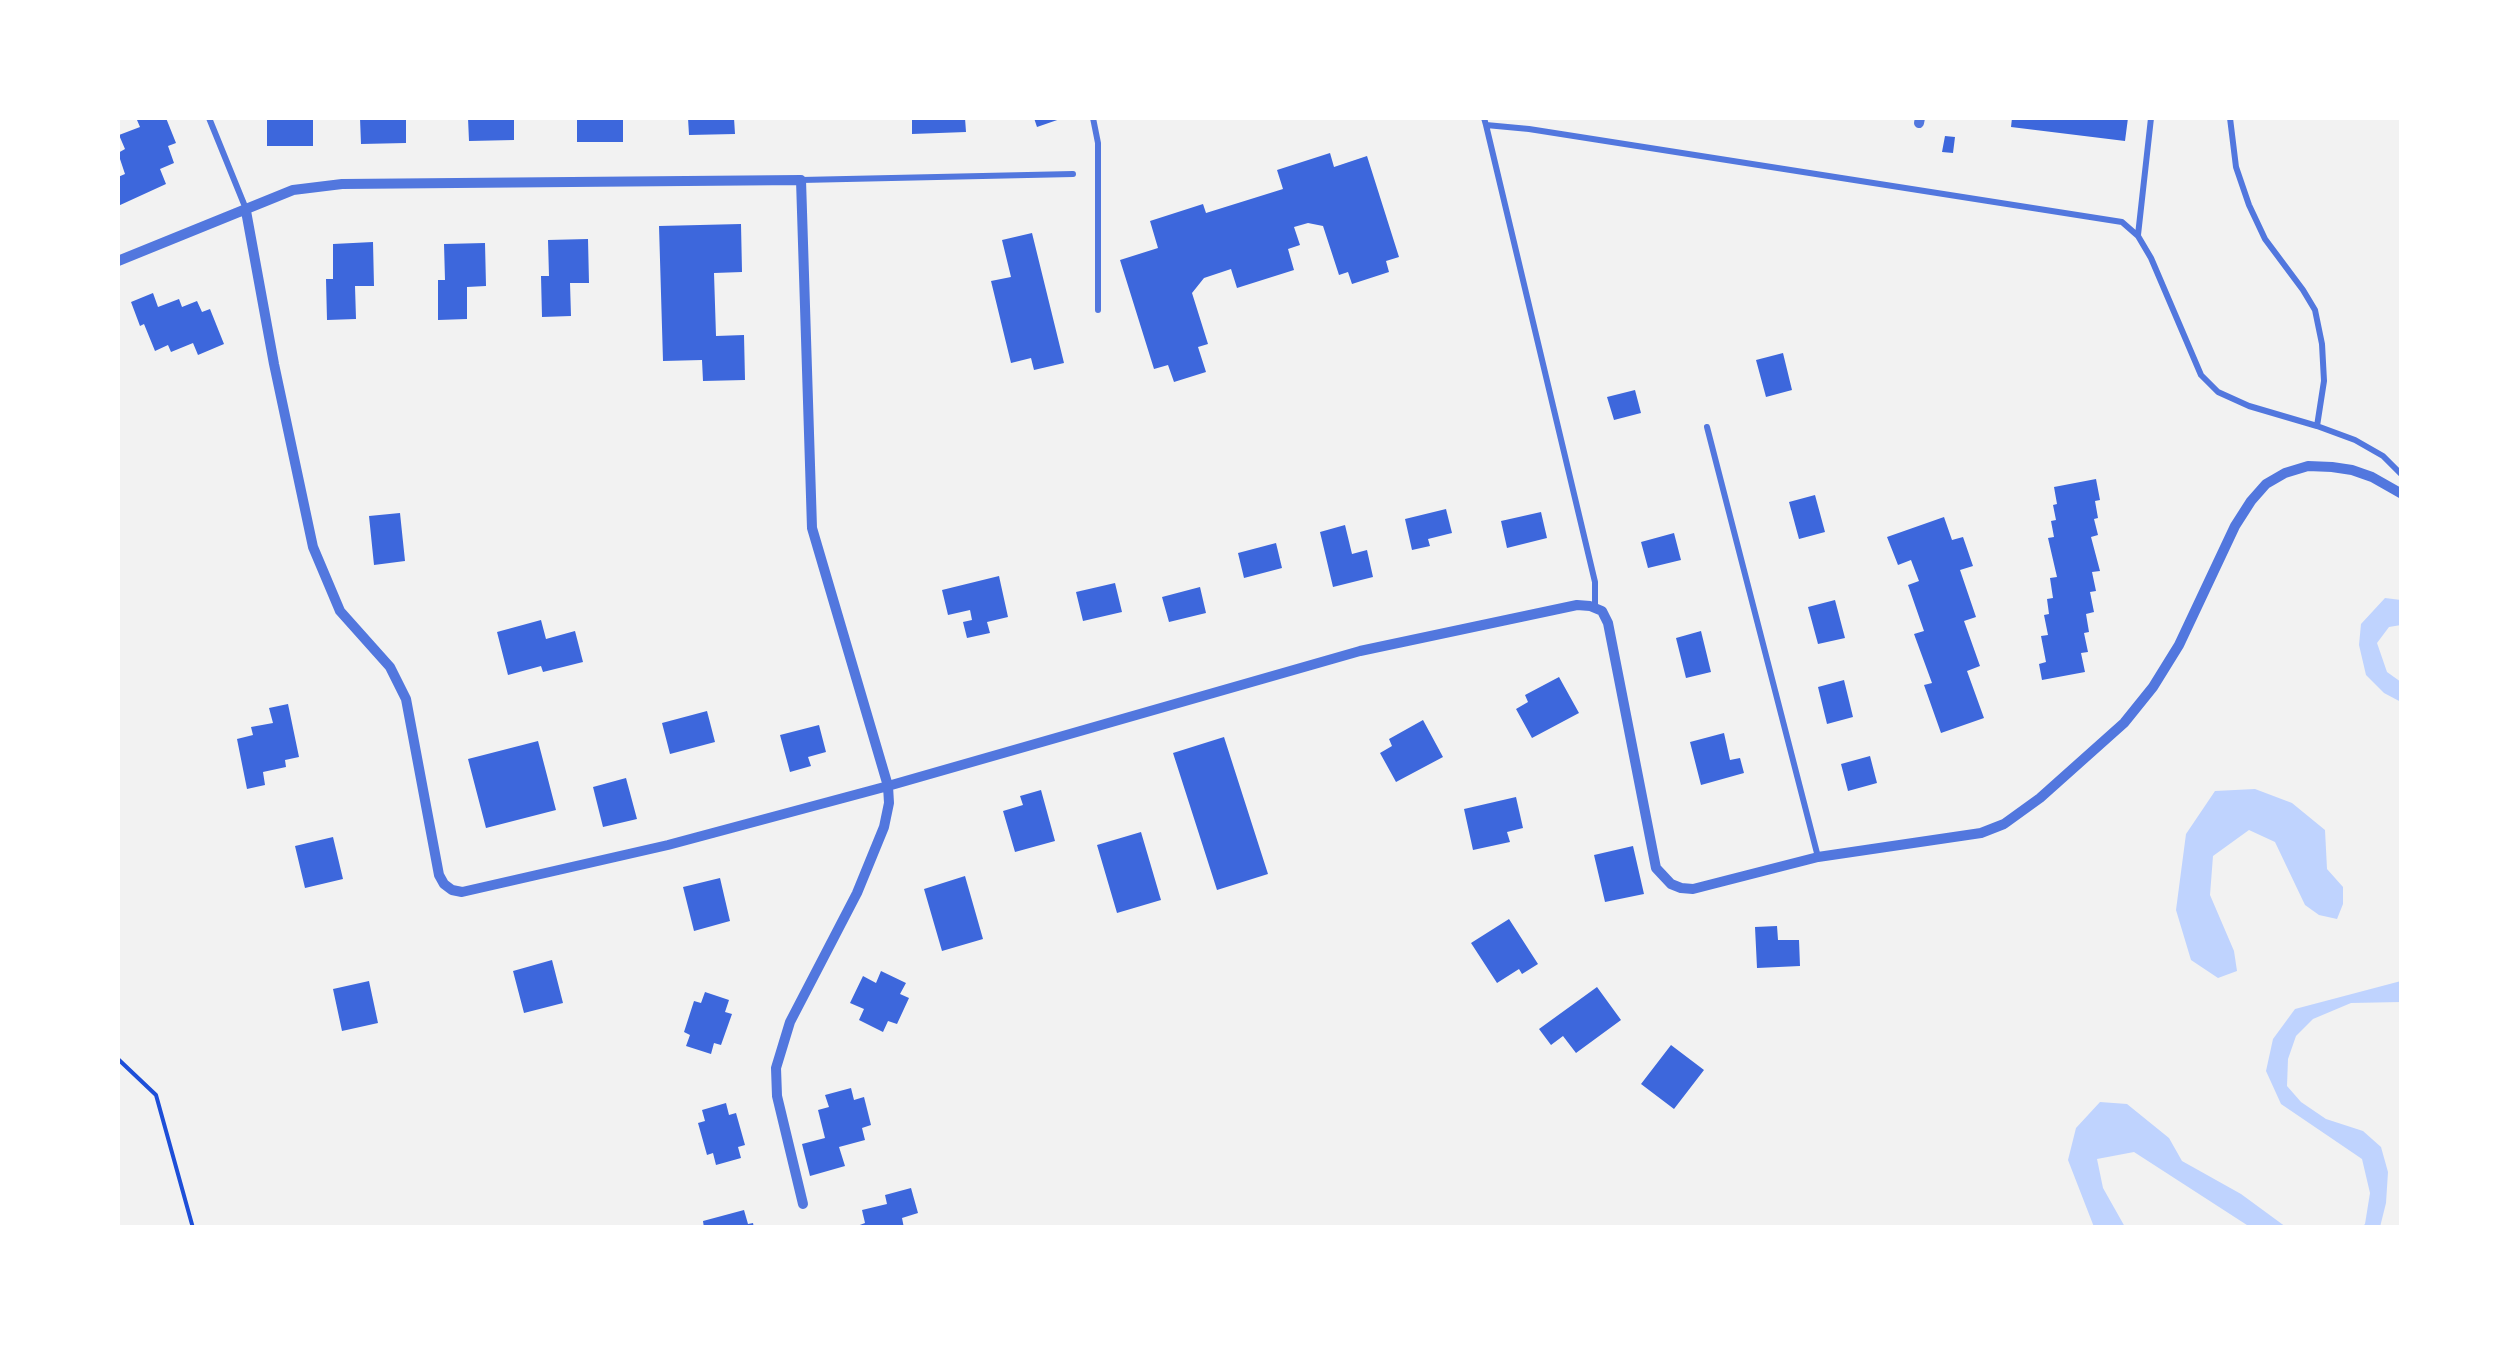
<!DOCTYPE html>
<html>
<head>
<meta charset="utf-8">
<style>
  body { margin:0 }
  #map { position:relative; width:2519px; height:1345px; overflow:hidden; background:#f2f2f2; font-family:"IBM Plex Sans",sans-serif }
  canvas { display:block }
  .frame { position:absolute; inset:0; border:120px solid #fff; pointer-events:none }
</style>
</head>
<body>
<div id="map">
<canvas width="2519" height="1345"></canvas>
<div class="frame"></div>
</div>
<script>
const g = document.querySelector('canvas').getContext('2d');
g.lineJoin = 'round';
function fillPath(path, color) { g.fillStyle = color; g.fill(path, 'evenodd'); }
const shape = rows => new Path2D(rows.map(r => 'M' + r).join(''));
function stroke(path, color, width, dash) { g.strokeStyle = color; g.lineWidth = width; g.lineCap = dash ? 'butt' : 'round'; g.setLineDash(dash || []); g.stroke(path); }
fillPath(shape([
  [2385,598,2401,600,2401,625,2389,627,2377,643,2387,672,2401,682,2401,702,2384,693,2366,675,2359,645,2361,624],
  [2255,789,2292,803,2325,830,2327,869,2343,887,2343,904,2337,919,2319,915,2305,905,2275,842,2249,830,2213,856,2210,895,2234,951,2237,971,2218,978,2191,960,2176,910,2186,834,2215,791],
  [2401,981,2401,1002,2351,1003,2313,1019,2296,1036,2288,1059,2287,1086,2301,1102,2326,1119,2363,1131,2381,1147,2388,1172,2386,1203,2380,1227,2362,1227,2365,1224,2370,1193,2362,1159,2281,1104,2266,1071,2273,1039,2295,1009],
  [2100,1102,2127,1104,2169,1138,2182,1161,2241,1194,2286,1227,2250,1227,2134,1152,2097,1159,2103,1188,2125,1227,2094,1227,2068,1160,2076,1128]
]), '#bfd3fe');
fillPath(shape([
  [142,118,166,118,176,143,168,146,174,163,160,169,166,184,118,206,118,177,125,174,118,153,125,149,119,135,140,127,137,120],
  [267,118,313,118,313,146,267,146],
  [360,118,406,118,406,143,361,144],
  [468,118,514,118,514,140,469,141],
  [577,118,623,118,623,142,577,142],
  [688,118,734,118,735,134,689,135],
  [912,118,965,118,966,132,912,134],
  [1034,118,1063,118,1037,127],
  [2012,118,2128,118,2125,141,2011,127],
  [1945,136,1955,137,1953,153,1942,152],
  [1330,153,1334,167,1367,156,1399,257,1386,261,1389,272,1352,284,1348,272,1339,275,1323,226,1308,223,1294,227,1300,245,1288,249,1294,270,1237,288,1231,269,1204,278,1192,293,1208,344,1198,347,1206,372,1174,382,1168,365,1154,369,1120,260,1158,248,1150,221,1203,204,1206,213,1283,189,1277,170],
  [741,224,742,272,714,273,716,336,744,335,745,380,703,381,702,360,663,361,659,226],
  [1032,233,1064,363,1034,370,1031,358,1011,363,991,281,1011,277,1002,240],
  [588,239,589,283,570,283,571,316,542,317,541,276,549,276,548,240],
  [373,242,374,286,355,286,356,319,327,320,326,279,333,279,333,244],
  [485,243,486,286,467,287,467,319,438,320,438,280,445,280,444,244],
  [153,293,158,307,179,299,182,307,197,301,202,312,210,309,224,344,198,355,193,343,171,352,168,345,155,351,144,324,140,326,131,302],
  [1783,353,1792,390,1766,397,1756,360],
  [1635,390,1641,413,1614,420,1607,397],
  [2096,479,2100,500,2095,501,2098,518,2094,519,2098,535,2091,537,2100,571,2092,572,2096,591,2090,592,2094,612,2086,614,2089,632,2084,633,2088,652,2081,653,2085,672,2042,680,2039,664,2046,662,2041,636,2048,635,2044,615,2049,614,2047,599,2053,598,2050,578,2057,577,2048,538,2054,537,2051,521,2056,520,2053,505,2057,504,2054,487],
  [1815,495,1825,532,1799,539,1789,502],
  [1446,509,1452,533,1428,539,1430,546,1412,550,1405,519],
  [1541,512,1547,538,1507,548,1501,521],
  [400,513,405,561,374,565,369,516],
  [1944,517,1952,540,1963,537,1973,566,1960,570,1976,617,1964,621,1980,666,1967,671,1984,718,1941,733,1924,685,1932,683,1914,634,1924,631,1908,585,1919,581,1911,560,1898,565,1887,537],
  [1345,525,1352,554,1367,550,1373,577,1333,587,1320,532],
  [1674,533,1681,560,1648,568,1641,542],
  [1276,543,1282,568,1244,578,1238,553],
  [999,576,1008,617,987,622,990,633,967,638,963,622,972,620,970,610,948,615,942,590],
  [1115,583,1122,612,1083,621,1076,592],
  [1200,587,1206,613,1169,622,1162,597],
  [1835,600,1845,638,1818,644,1808,607],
  [541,620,546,639,575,631,583,662,543,672,541,666,508,675,497,632],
  [1701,631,1711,672,1686,678,1676,638],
  [1559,677,1579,713,1532,738,1516,709,1528,702,1525,695],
  [1844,680,1853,717,1827,724,1818,687],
  [288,704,299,757,285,760,286,767,263,772,265,785,247,789,237,739,253,735,251,727,273,723,269,708],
  [707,711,715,742,670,754,662,723],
  [1423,720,1443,757,1396,782,1380,753,1392,746,1389,739],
  [819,725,826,752,808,757,811,766,790,772,780,735],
  [1724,733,1730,760,1740,758,1744,773,1701,785,1690,742],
  [1224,737,1268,874,1217,890,1173,753],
  [538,741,556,810,486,828,468,759],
  [1870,756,1877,783,1848,791,1841,764],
  [626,778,637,819,603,827,593,787],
  [1041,790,1055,841,1015,852,1003,811,1023,805,1020,796],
  [1516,797,1523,828,1507,832,1510,842,1473,850,1464,809],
  [1141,832,1161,900,1117,913,1097,845],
  [333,837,343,879,305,888,295,846],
  [1633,846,1644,894,1605,902,1594,855],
  [965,876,983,939,942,951,924,889],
  [720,878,730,921,694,931,683,887],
  [1509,919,1538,964,1522,974,1519,969,1497,983,1471,943],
  [1777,926,1778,940,1799,940,1800,966,1757,968,1755,927],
  [552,960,563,1003,524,1013,513,971],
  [881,971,906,983,900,994,909,998,897,1024,888,1021,883,1032,859,1020,864,1009,850,1003,863,976,876,983],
  [369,981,378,1023,342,1031,333,989],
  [1597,987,1621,1020,1576,1053,1563,1036,1551,1045,1539,1029],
  [705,992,729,1000,725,1012,732,1014,721,1045,714,1043,711,1054,686,1046,690,1035,684,1032,694,1001,701,1003],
  [1671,1045,1704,1070,1674,1109,1641,1084],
  [851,1088,854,1100,864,1097,871,1125,862,1128,865,1140,839,1147,845,1166,810,1176,802,1144,825,1138,818,1110,829,1107,825,1095],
  [726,1103,729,1115,736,1113,745,1145,738,1147,741,1158,716,1165,713,1153,707,1155,698,1123,705,1121,702,1110],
  [911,1188,918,1213,902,1218,904,1228,852,1228,865,1223,862,1210,887,1204,885,1195],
  [744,1210,748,1224,753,1223,754,1228,704,1228,703,1221]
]), '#3d67dc');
stroke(shape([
  [118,1059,156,1095,193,1228]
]), '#1d4ed8', 4);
stroke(shape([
  [209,118,246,209],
  [1093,118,1098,143,1098,310],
  [1484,118,1486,125,1529,129,2122,222,2138,236,2151,258,2201,375,2218,392,2249,406,2317,426,2355,440,2383,456,2402,475],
  [2230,118,2236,167,2249,205,2265,239,2303,290,2315,310,2322,344,2324,381,2317,426],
  [1486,125,1595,582,1595,608],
  [801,180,1073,174],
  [2138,235,2151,118],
  [1707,427,1818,857]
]), '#5277de', 6);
stroke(shape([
  [1919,123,1920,118],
  [246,211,274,364,313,547,340,611,390,667,406,699,439,875,444,884,452,890,462,892,668,845,888,786,1360,651,1577,605,1590,606,1602,611,1608,623,1656,868,1671,884,1681,888,1693,889,1818,857,1981,833,2004,824,2040,798,2124,723,2153,687,2179,645,2235,526,2251,501,2266,484,2285,473,2308,466,2332,467,2352,470,2372,477,2402,494],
  [118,261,293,190,342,184,801,180,812,528,888,786,889,803,884,827,857,893,790,1022,776,1068,777,1096,803,1204]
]), '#5277de', 10);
</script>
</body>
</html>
